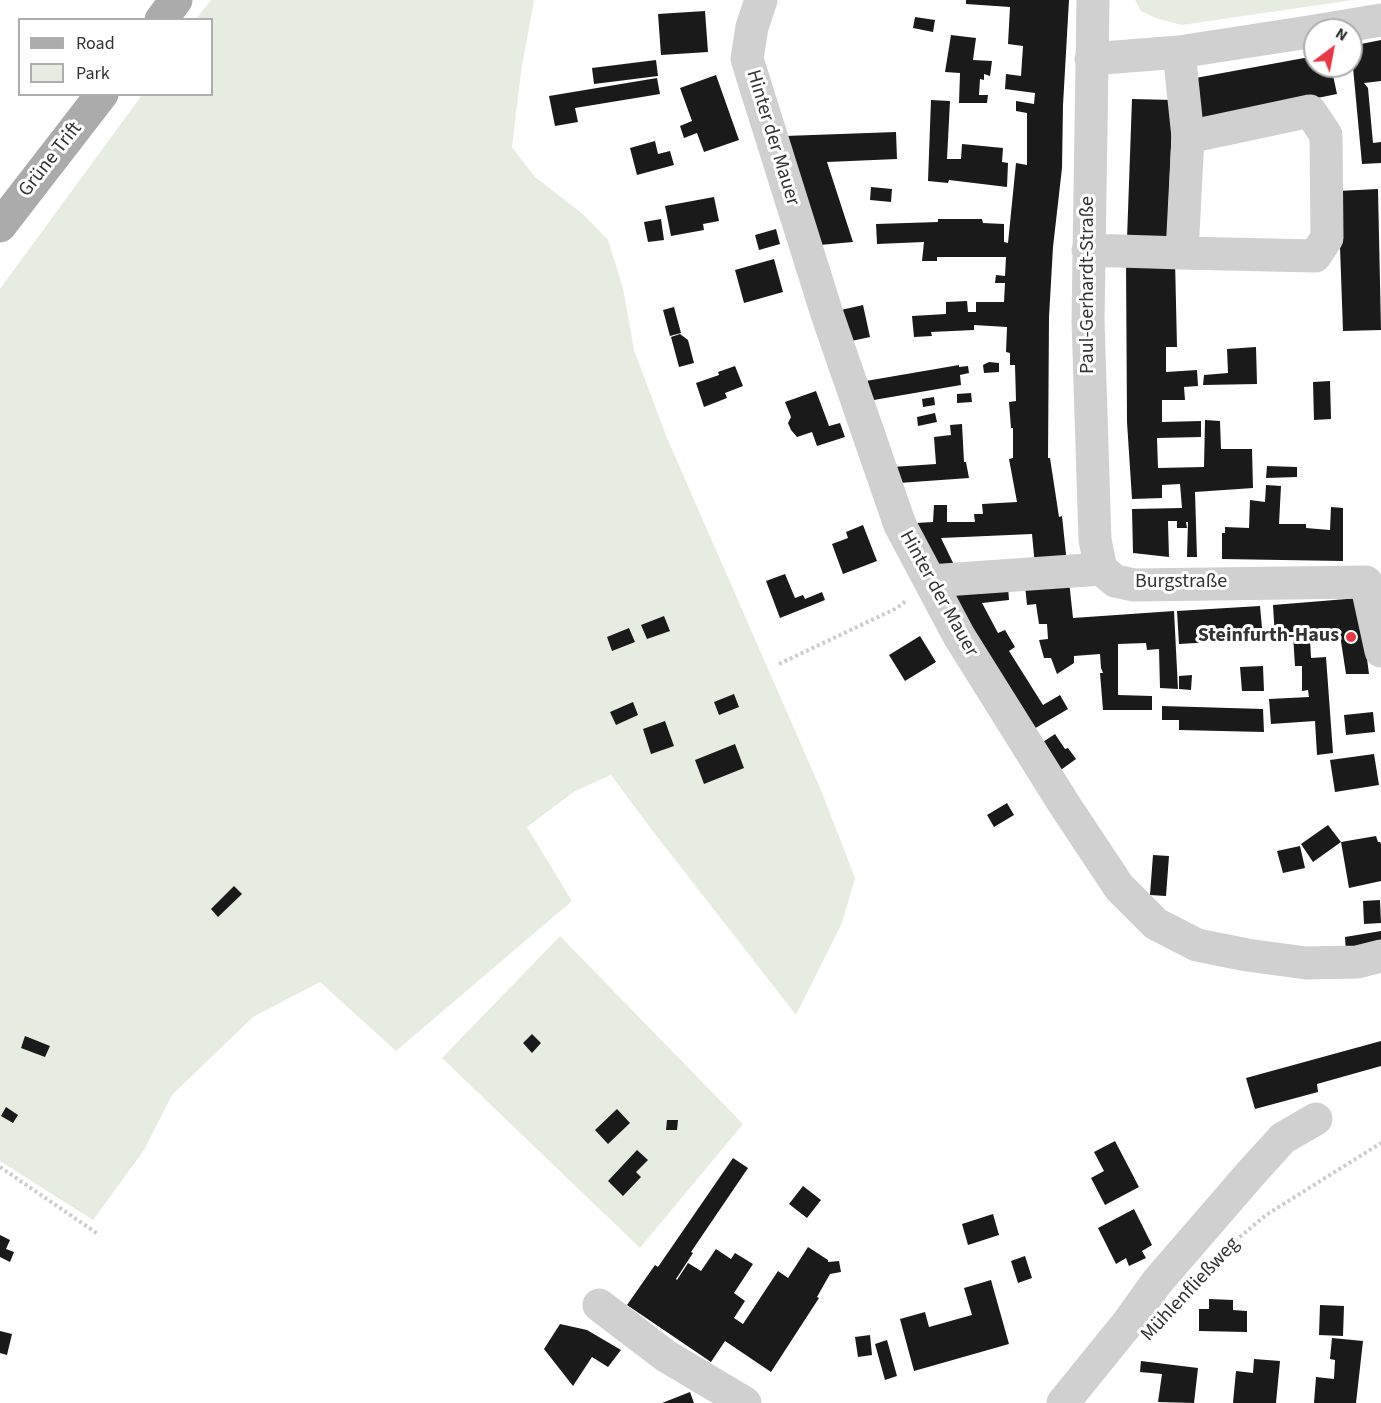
<!DOCTYPE html>
<html>
<head>
<meta charset="utf-8">
<style>
  body { margin:0 }
  #map { position:relative; width:1381px; height:1403px; overflow:hidden; background:#fff; font-family:"Source Sans 3",sans-serif }
  canvas { display:block }
  .legend { position:absolute; left:18px; top:18px; width:195px; height:78px; box-sizing:border-box; background:#fff; border:2px solid #adadad; margin:0; padding:8px 10px; list-style:none; font-size:18px; color:#333 }
  .legend li { display:flex; align-items:center; gap:12px; height:30px }
  .legend b { width:30px; border:2px solid #adadad }
  .north { position:absolute; left:1303px; top:18px; width:60px; height:60px; box-sizing:border-box; background:#fff; border:2px solid #adadad; border-radius:50%; rotate:32deg; font-size:16px; font-weight:700; line-height:24px; text-align:center; color:#333 }
  .north::after { content:''; display:block; margin:auto; width:21px; height:27px; background:#e63946; clip-path:polygon(50% 0,100% 100%,50% 72%,0 100%) }
</style>
</head>
<body>
<div id="map">
<canvas width="1381" height="1403"></canvas>
<ul class="legend">
<li><b style="height:8px;background:#ababab"></b>Road</li>
<li><b style="height:16px;background:#e6ecdf"></b>Park</li>
</ul>
<div class="north">N</div>
</div>
<script>
const g = document.querySelector('canvas').getContext('2d');
g.lineJoin = 'round';
function fillPath(path, color) { g.fillStyle = color; g.fill(path, 'evenodd'); }
const shape = rows => new Path2D(rows.map(r => 'M' + r).join(''));
function stroke(path, color, width, dash) { g.strokeStyle = color; g.lineWidth = width; g.lineCap = dash ? 'butt' : 'round'; g.setLineDash(dash || []); g.stroke(path); }
function drawText(font, color, halo, rows, align = 'center') {
  g.font = font + ' "Source Sans 3",sans-serif'; g.lineWidth = 6; g.setLineDash([]); g.textBaseline = 'middle'; g.strokeStyle = halo; g.fillStyle = color; for (const [text, x, y, turn = 0] of rows) {
    g.save(); g.translate(x, y); g.rotate((+turn || 0) * Math.PI / 180); g.textAlign = isNaN(turn) ? turn : align; if (halo) g.strokeText(text, 0, 0); g.fillText(text, 0, 0); g.restore();
  }
}
fillPath(shape([
  [211,0,534,0,521,72,512,147,535,177,584,215,608,240,623,288,634,350,667,438,821,790,855,878,842,923,796,1015,652,830,611,775,575,791,527,827,572,901,396,1051,320,982,253,1017,172,1095,144,1150,93,1220,0,1161,0,289,142,95,212,94,212,20,196,19],
  [1135,0,1353,0,1182,25,1158,19,1141,11],
  [560,936,743,1124,640,1248,442,1058]
]), '#e6ecdf');
fillPath(shape([
  [966,0,1069,0,1063,105,1062,168,1053,247,1049,317,1048,458,1050,458,1059,517,1062,516,1067,564,1035,566,1032,534,941,538,957,571,940,573,916,523,933,522,934,505,947,505,947,522,975,522,974,514,983,514,982,504,1017,502,1009,459,1013,458,1013,428,1011,428,1009,402,1016,401,1015,365,1010,365,1010,353,1006,352,1007,327,974,325,974,330,931,332,932,336,914,337,912,316,946,314,946,302,967,301,968,312,976,312,976,302,1004,302,1005,283,995,283,996,275,1005,276,1006,257,937,257,937,261,922,261,924,242,877,244,876,224,938,222,938,219,982,219,983,223,1004,224,1004,242,1008,243,1016,163,1027,165,1027,113,1016,111,1016,101,1034,104,1035,93,1005,89,1006,74,1021,76,1023,46,1008,44,1010,7,966,4],
  [705,11,708,52,661,55,658,14],
  [915,17,935,20,933,32,913,28],
  [951,35,976,38,973,60,992,61,990,76,984,74,984,80,980,79,979,95,988,95,987,103,959,103,960,73,945,72],
  [1381,40,1381,81,1364,83,1368,88,1373,143,1381,142,1381,163,1362,164,1351,46],
  [1315,56,1315,66,1331,66,1337,94,1198,122,1190,79],
  [656,60,658,76,594,84,592,68],
  [716,75,739,140,704,152,697,133,684,138,680,126,692,121,680,88],
  [657,78,660,94,575,108,578,122,555,126,549,96],
  [1132,99,1173,100,1167,241,1127,239],
  [931,100,950,101,947,159,961,159,962,144,1003,148,1002,162,1008,163,1007,187,949,180,948,183,928,181],
  [896,132,897,159,827,162,853,242,820,245,785,136],
  [655,141,658,154,670,151,674,165,637,175,630,148],
  [871,187,892,189,891,202,870,200],
  [1378,189,1381,330,1343,331,1338,191],
  [714,197,719,221,703,224,704,230,671,236,665,206],
  [661,219,664,240,648,242,644,222],
  [776,229,780,244,759,250,755,235],
  [774,259,783,292,744,303,735,270],
  [1175,260,1177,347,1166,347,1166,372,1197,370,1198,386,1184,387,1185,400,1162,400,1162,422,1201,421,1201,437,1157,438,1158,468,1204,467,1205,420,1220,421,1221,449,1252,449,1253,488,1195,492,1197,557,1187,557,1188,522,1186,522,1187,528,1177,528,1177,521,1168,521,1169,557,1133,553,1132,509,1182,508,1180,484,1162,485,1162,498,1132,499,1127,422,1126,261],
  [863,305,870,337,847,342,841,310],
  [674,307,681,333,670,336,663,310],
  [680,334,688,340,694,363,679,367,671,337],
  [1256,347,1257,384,1203,385,1204,375,1228,373,1227,349],
  [989,362,999,363,999,372,984,373,983,365],
  [959,365,959,367,968,366,969,373,960,375,961,385,868,401,860,382],
  [735,366,743,386,725,393,727,398,704,407,696,383,719,375,718,372],
  [1330,381,1331,419,1314,420,1313,382],
  [816,391,829,426,840,423,845,437,817,446,812,432,797,437,791,430,788,423,791,417,785,402],
  [971,393,972,402,957,403,957,394],
  [934,397,935,405,923,407,922,399],
  [935,413,937,422,918,426,917,417],
  [962,424,964,462,966,462,969,478,899,483,892,467,936,464,934,437,951,435,950,425],
  [1267,466,1297,467,1297,477,1266,478],
  [1266,485,1281,486,1279,524,1306,524,1306,528,1330,530,1331,507,1343,508,1343,561,1222,559,1222,533,1225,533,1225,527,1249,528,1250,500,1265,502],
  [863,525,877,561,843,574,832,544,848,538,846,532],
  [785,574,795,598,803,595,805,599,822,592,825,600,780,618,766,581],
  [1069,581,1073,618,1174,611,1178,689,1160,688,1159,649,1147,650,1146,643,1118,644,1118,695,1152,696,1152,710,1103,710,1100,673,1103,673,1101,668,1100,654,1074,656,1074,663,1057,674,1051,658,1044,658,1039,640,1048,639,1047,624,1039,624,1036,604,1027,605,1025,585],
  [1008,586,1009,600,982,603,998,633,1005,630,1015,647,1009,651,1043,705,1060,695,1068,709,1032,730,951,592],
  [1359,598,1369,674,1346,674,1340,635,1310,638,1311,658,1326,657,1333,753,1317,755,1315,721,1271,724,1269,699,1309,697,1308,690,1302,691,1302,666,1295,666,1293,635,1275,638,1273,605],
  [1260,606,1263,639,1179,644,1177,611],
  [664,616,670,631,647,639,641,625],
  [629,628,635,642,612,651,607,637],
  [920,636,936,662,905,681,889,655],
  [1263,666,1264,691,1242,691,1240,667],
  [1192,675,1191,690,1179,689,1179,676],
  [734,694,739,707,719,715,714,702],
  [633,702,638,715,616,725,610,712],
  [1162,706,1263,709,1264,732,1179,730,1179,720,1162,720],
  [1373,712,1375,732,1346,735,1344,715],
  [665,721,674,746,651,754,643,729],
  [1055,734,1065,749,1068,748,1076,759,1058,772,1040,744],
  [735,744,744,768,704,784,695,760],
  [1374,754,1379,785,1335,792,1330,760],
  [1007,803,1014,815,994,827,987,815],
  [1328,825,1341,842,1376,836,1378,842,1380,842,1381,844,1381,881,1349,888,1341,842,1313,862,1301,844],
  [1300,846,1305,868,1283,873,1277,851],
  [1153,855,1169,856,1166,896,1150,895],
  [234,886,242,894,218,917,211,909],
  [1380,900,1381,923,1364,924,1363,901],
  [1381,931,1381,946,1346,953,1345,937],
  [532,1034,541,1043,532,1053,523,1043],
  [25,1036,50,1046,45,1057,21,1048],
  [1381,1041,1381,1066,1317,1084,1318,1092,1255,1109,1246,1078],
  [6,1107,18,1115,13,1123,1,1116],
  [617,1109,630,1123,608,1144,595,1130],
  [667,1120,678,1120,677,1130,666,1130],
  [1115,1141,1139,1187,1105,1205,1091,1178,1104,1171,1094,1152],
  [637,1150,648,1160,636,1172,641,1177,623,1196,608,1181],
  [733,1158,748,1168,691,1252,693,1253,676,1279,677,1280,688,1263,701,1271,716,1249,731,1259,735,1253,753,1264,734,1293,745,1301,734,1318,743,1324,778,1271,788,1278,808,1247,828,1260,828,1262,839,1261,841,1272,830,1274,817,1297,819,1298,771,1372,725,1341,711,1362,627,1305,655,1265,658,1267],
  [803,1186,821,1200,807,1218,789,1204],
  [1134,1209,1152,1245,1142,1251,1146,1258,1129,1266,1126,1258,1116,1264,1098,1228],
  [993,1214,999,1235,968,1245,962,1224],
  [0,1235,10,1240,6,1249,14,1252,10,1262,0,1257],
  [1025,1256,1032,1278,1018,1283,1011,1261],
  [991,1280,1009,1344,914,1371,900,1319,925,1312,929,1327,972,1315,964,1288],
  [1209,1299,1233,1300,1233,1310,1247,1311,1247,1332,1199,1331,1199,1309,1209,1309],
  [1320,1305,1344,1306,1343,1336,1319,1335],
  [560,1324,587,1330,621,1350,608,1367,592,1357,573,1386,544,1349],
  [0,1331,12,1334,7,1355,0,1353],
  [870,1335,872,1355,858,1357,855,1337],
  [1332,1338,1363,1341,1356,1403,1314,1403,1316,1377,1334,1379,1335,1360,1330,1359],
  [887,1340,897,1376,885,1380,875,1344],
  [1254,1359,1280,1361,1276,1403,1233,1403,1236,1371,1253,1373],
  [1141,1361,1198,1368,1194,1403,1158,1402,1162,1374,1140,1372],
  [690,1392,694,1403,662,1403]
]), '#1a1a1a');
stroke(shape([
  [779,664,897,608,907,600],
  [0,1167,98,1234],
  [1235,1241,1266,1215,1381,1143]
]), '#cdcdcd', 4, [3, 3]);
stroke(shape([
  [761,0,752,27,747,59,827,314,900,525,959,636,1064,804,1119,887,1156,924,1197,945,1247,955,1306,963,1357,962,1381,956],
  [1093,0,1088,320,1095,540,1101,569],
  [1321,30,1381,20],
  [1179,52,1188,137],
  [1091,59,1179,52,1315,31],
  [1088,250,1182,253,1315,256,1327,238,1326,135,1310,111,1188,137,1182,253],
  [930,581,1101,569,1115,581,1134,585,1366,582,1381,651],
  [599,1305,666,1356,745,1403],
  [1063,1403,1127,1324,1157,1282,1252,1172,1283,1138,1316,1119]
]), '#d0d0d0', 33);
stroke(shape([
  [161,20,176,0],
  [0,226,102,94]
]), '#ababab', 33);
for (const [x, y, r, color] of [
  [1351,637,6,"#e63946"]
]) { const dot = new Path2D(); dot.arc(x, y, r, 0, 2 * Math.PI); g.fillStyle = color; g.fill(dot); stroke(dot, '#fff', 2); }
drawText('20px', '#333', '#fff', [
  ["Hinter der Mauer",772,138,73],
  ["Grüne Trift",51,160,-52],
  ["Paul-Gerhardt-Straße",1089,285,-90],
  ["Burgstraße",1181,583],
  ["Hinter der Mauer",938,594,61],
  ["Mühlenfließweg",1191,1290,-47]
]);
drawText('bold 20px', '#333', '#fff', [
  ["Steinfurth-Haus",1339,637]
], 'right');
</script>
</body>
</html>
